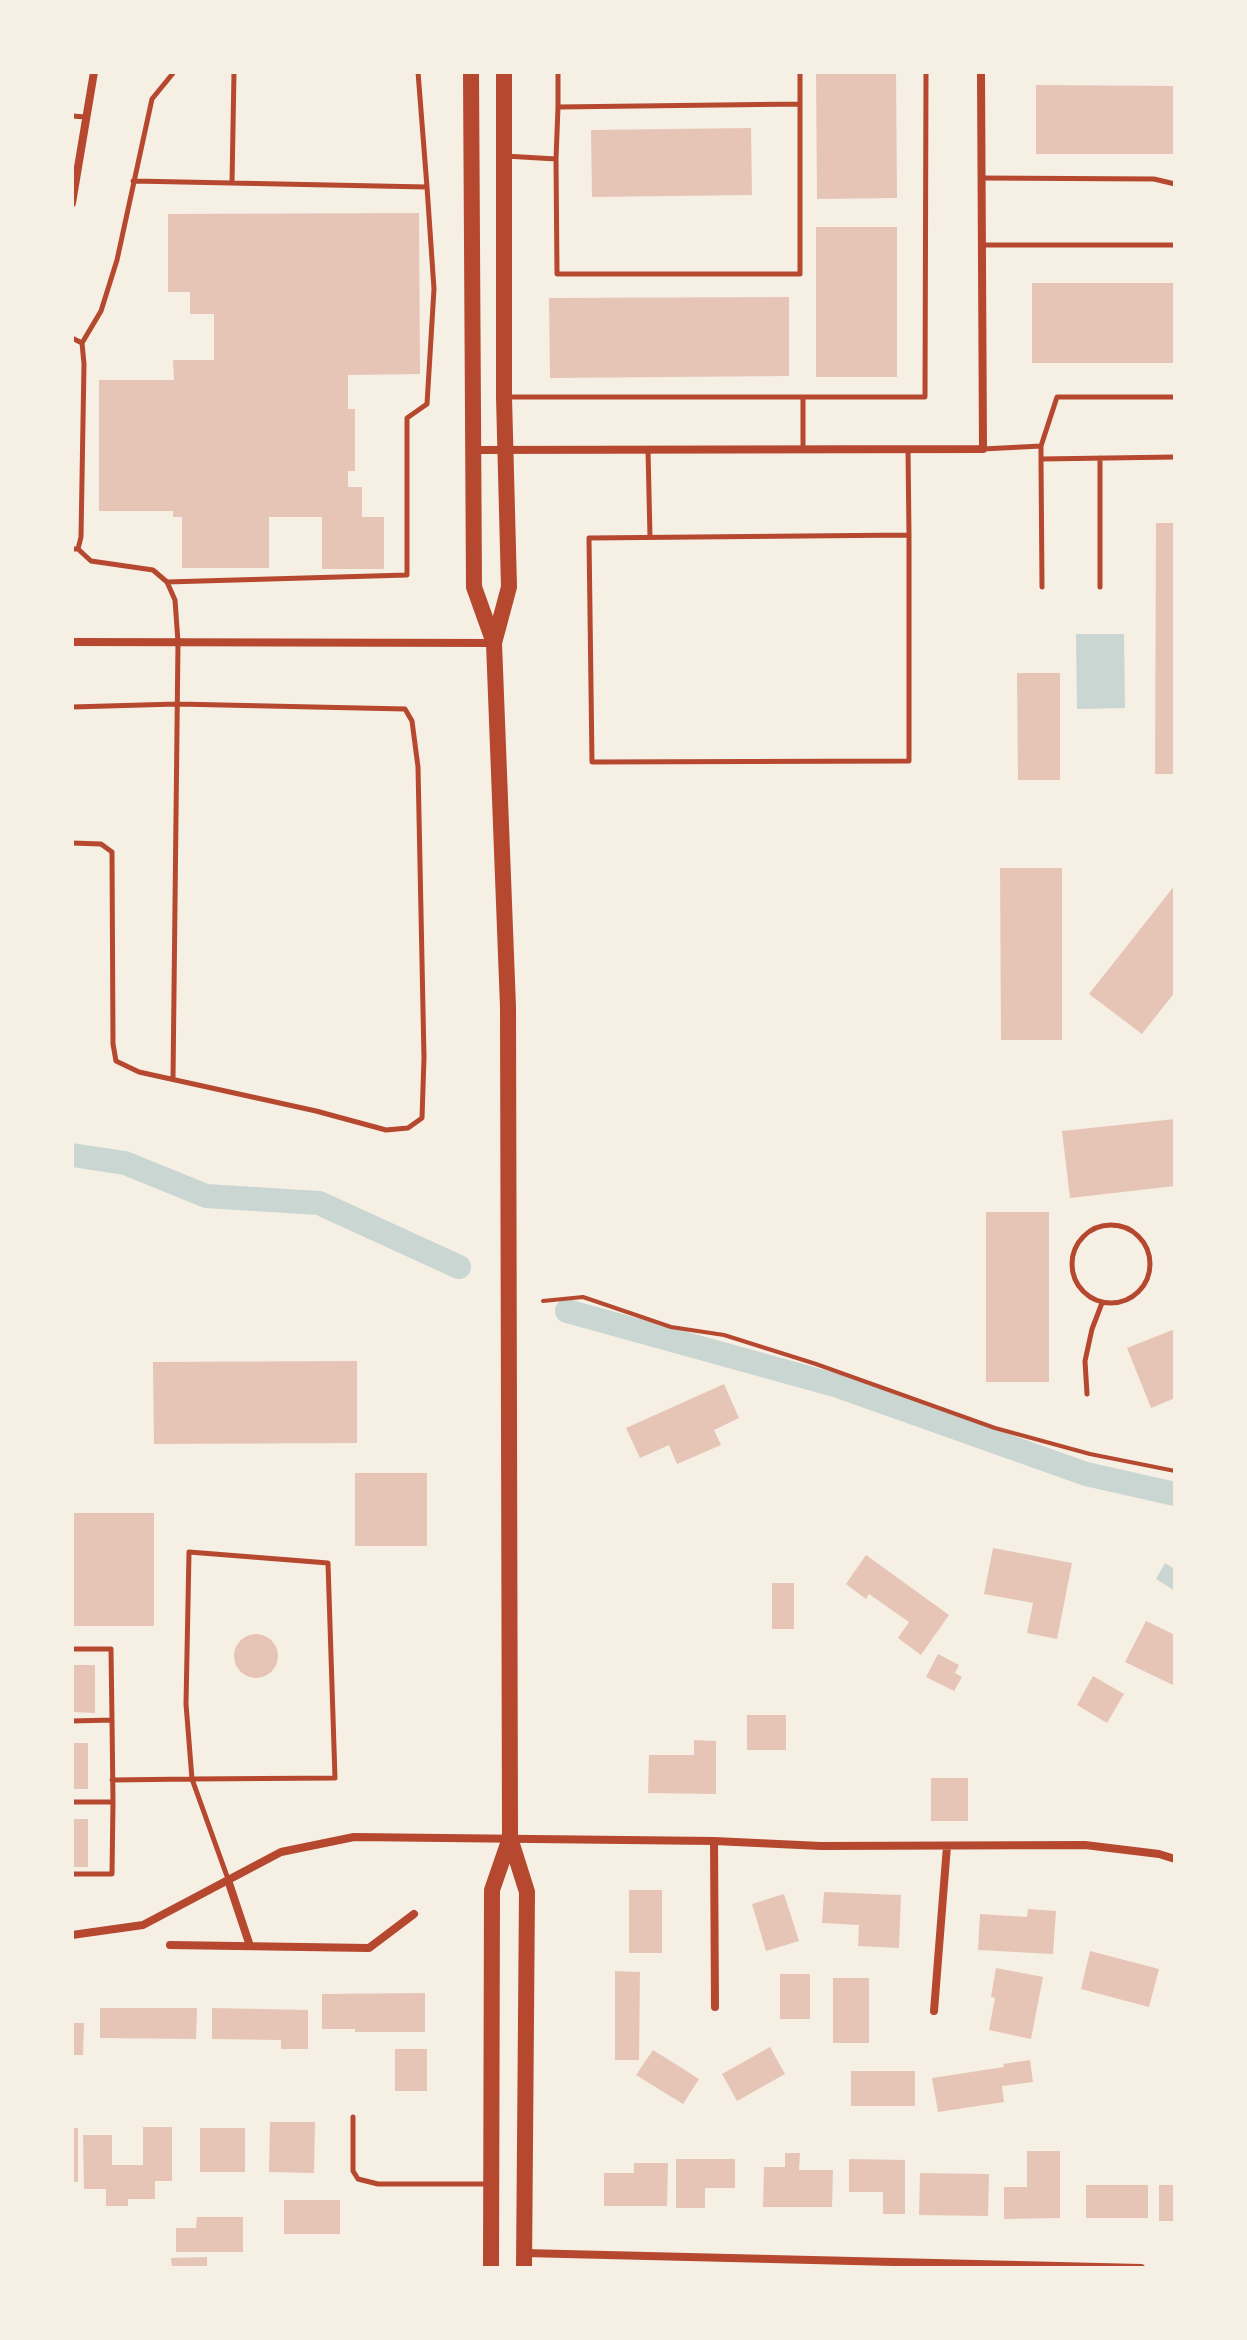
<!DOCTYPE html>
<html>
<head>
<meta charset="utf-8">
<style>
  body { margin:0 }
  #map { position:relative; width:1247px; height:2340px; overflow:hidden; background:#f6efe4; font-family:"Nunito Sans",sans-serif }
  canvas { display:block }
  .frame { position:absolute; inset:0; border:74px solid #f6efe4; pointer-events:none }
</style>
</head>
<body>
<div id="map">
<canvas width="1247" height="2340"></canvas>
<div class="frame"></div>
</div>
<script>
const g = document.querySelector('canvas').getContext('2d');
g.lineJoin = 'round';
function fillPath(path, color) { g.fillStyle = color; g.fill(path, 'evenodd'); }
const shape = rows => new Path2D(rows.map(r => 'M' + r).join(''));
function stroke(path, color, width, dash) { g.strokeStyle = color; g.lineWidth = width; g.lineCap = dash ? 'butt' : 'round'; g.setLineDash(dash || []); g.stroke(path); }
fillPath(shape([
  [1076,634,1124,634,1125,708,1077,709],
  [1165,1563,1175,1569,1175,1591,1156,1579]
]), '#c9d6d2');
stroke(shape([
  [72,1155,125,1163,206,1196,319,1203,459,1267],
  [567,1311,838,1386,1086,1474,1175,1494]
]), '#c9d6d2', 24);
fillPath(shape([
  [816,72,896,72,897,198,817,199],
  [1036,85,1175,86,1175,154,1036,154],
  [751,128,752,195,592,197,591,130],
  [419,213,420,374,348,375,348,409,355,409,355,471,348,471,348,487,362,487,362,517,384,517,384,569,322,569,322,517,269,517,269,568,182,568,182,517,173,517,173,511,99,511,99,380,174,380,173,360,214,360,214,314,190,314,190,292,168,292,168,214],
  [816,227,897,227,897,377,816,377],
  [1032,283,1175,283,1175,363,1032,363],
  [789,297,789,376,550,378,549,298],
  [1156,523,1175,523,1175,774,1155,774],
  [1017,673,1060,673,1060,780,1018,780],
  [1000,868,1062,868,1062,1040,1001,1040],
  [1175,885,1175,992,1142,1034,1089,994],
  [1175,1119,1175,1186,1070,1198,1062,1131],
  [986,1212,1049,1212,1049,1382,986,1382],
  [1175,1329,1175,1398,1151,1408,1127,1348],
  [357,1361,357,1443,154,1444,153,1362],
  [724,1384,739,1418,714,1430,721,1445,677,1464,669,1445,640,1458,626,1428],
  [355,1473,427,1473,427,1546,355,1546],
  [72,1513,154,1513,154,1626,72,1626],
  [993,1548,1072,1563,1057,1639,1027,1633,1033,1603,984,1594],
  [866,1555,949,1615,921,1655,898,1638,909,1622,869,1594,866,1599,846,1584],
  [772,1583,794,1583,794,1629,772,1629],
  [1146,1621,1175,1635,1175,1686,1125,1662],
  '234 1656a22 22 0 1 1 44 0a22 22 0 1 1-44 0Z',
  [938,1654,959,1665,955,1673,962,1677,954,1691,926,1677],
  [72,1665,95,1665,95,1713,72,1712],
  [1093,1676,1124,1694,1107,1723,1077,1705],
  [747,1715,786,1715,786,1750,747,1750],
  [694,1740,716,1741,716,1794,648,1793,649,1755,694,1755],
  [72,1743,88,1743,88,1789,72,1789],
  [931,1778,968,1778,968,1821,931,1821],
  [72,1819,88,1819,88,1867,72,1867],
  [629,1890,662,1890,662,1953,629,1953],
  [824,1892,901,1895,899,1948,858,1946,859,1925,822,1923],
  [784,1894,799,1941,766,1951,752,1904],
  [1028,1909,1056,1911,1053,1954,978,1950,980,1914,1027,1917],
  [1090,1951,1159,1969,1149,2007,1081,1989],
  [996,1968,1043,1977,1031,2039,989,2030,995,1998,991,1997],
  [615,1971,640,1972,639,2060,615,2060],
  [780,1974,810,1974,810,2019,780,2019],
  [833,1978,869,1978,869,2043,833,2043],
  [425,1993,425,2032,355,2032,355,2029,322,2029,322,1994],
  [100,2008,197,2008,196,2039,100,2038],
  [212,2008,308,2010,308,2049,281,2049,281,2040,212,2039],
  [72,2023,84,2023,83,2055,72,2055],
  [770,2047,785,2074,737,2101,722,2074],
  [395,2049,427,2049,427,2091,395,2091],
  [653,2050,699,2079,683,2104,636,2075],
  [1030,2060,1033,2082,1002,2086,1004,2102,938,2112,932,2078,1004,2067,1003,2064],
  [851,2071,915,2071,915,2106,851,2106],
  [270,2122,315,2122,314,2173,269,2172],
  [143,2127,172,2127,172,2181,155,2181,155,2199,128,2199,128,2206,106,2206,106,2189,84,2189,83,2135,112,2135,112,2165,143,2165],
  [72,2128,78,2128,78,2182,72,2182],
  [200,2128,245,2128,245,2172,200,2172],
  [1027,2151,1060,2151,1060,2218,1004,2219,1004,2187,1027,2187],
  [785,2153,800,2153,799,2170,833,2170,832,2207,763,2207,764,2167,785,2167],
  [676,2159,735,2159,735,2188,705,2188,705,2208,676,2208],
  [849,2159,905,2160,905,2214,883,2214,883,2192,849,2192],
  [634,2163,668,2163,667,2206,604,2206,604,2173,634,2173],
  [920,2173,989,2174,988,2216,919,2215],
  [1086,2185,1148,2185,1148,2218,1086,2218],
  [1159,2185,1175,2185,1175,2221,1159,2221],
  [284,2200,340,2200,340,2234,284,2234],
  [197,2217,243,2217,243,2252,176,2252,176,2228,196,2228],
  [207,2257,207,2268,172,2268,171,2258]
]), '#e6c5b7');
stroke(shape([
  [543,1301,583,1297,671,1327,724,1335,816,1364,995,1428,1090,1454,1175,1471]
]), '#b5482f', 4);
stroke(shape([
  [418,72,427,187],
  [558,72,558,107,800,104],
  [72,116,86,117],
  [505,156,556,159,557,274,800,274,800,72],
  [556,159,558,107],
  [982,178,1154,179,1175,184],
  [133,181,427,187,434,289,427,404,407,418,407,575,167,582],
  [232,183,234,72],
  [982,245,1175,245],
  [72,338,82,343,84,364,81,537,78,549,72,549],
  [82,343,101,311,117,260,152,99,174,72],
  [507,397,925,397,926,72],
  [1175,397,1057,397,1041,446,1041,459,1175,457],
  [803,448,803,397],
  [908,449,909,535],
  [983,449,1041,446],
  [648,450,650,537],
  [1100,458,1100,587],
  [1041,459,1042,587],
  [909,535,909,761,592,762,589,538,909,535],
  [78,549,91,561,153,570,167,582,175,600,178,642,173,1079],
  [72,707,177,704,405,709,412,721,418,767,424,1058,422,1118,408,1128,386,1130,316,1111,139,1072,116,1061,113,1044,112,852,101,844,72,843],
  '1072 1264a39 39 0 1 1 78 0a39 39 0 1 1-78 0Z',
  [1087,1394,1085,1361,1092,1329,1102,1303],
  [72,1649,111,1649,112,1720],
  [72,1721,112,1720,113,1802,72,1802],
  [112,1780,192,1779,335,1778,328,1563,189,1552,186,1704,192,1779,228,1879],
  [72,1874,112,1874,113,1802],
  [353,2117,353,2171,358,2179,378,2184,486,2184]
]), '#b5482f', 5);
stroke(shape([
  [72,203,94,72],
  [473,450,983,449,981,72],
  [72,642,494,643],
  [714,1841,715,2007],
  [228,1880,250,1946],
  [72,1935,143,1925,281,1852,354,1837,714,1841,821,1846,1085,1845,1159,1854,1175,1859],
  [170,1945,369,1948,414,1914],
  [934,2011,947,1846],
  [524,2253,1141,2268]
]), '#b5482f', 8);
stroke(shape([
  [471,72,474,587,494,643,508,1007,510,1838,527,1892,524,2268],
  [494,643,509,587,504,397,504,72],
  [491,2268,492,1890,510,1838]
]), '#b5482f', 16);
</script>
</body>
</html>
